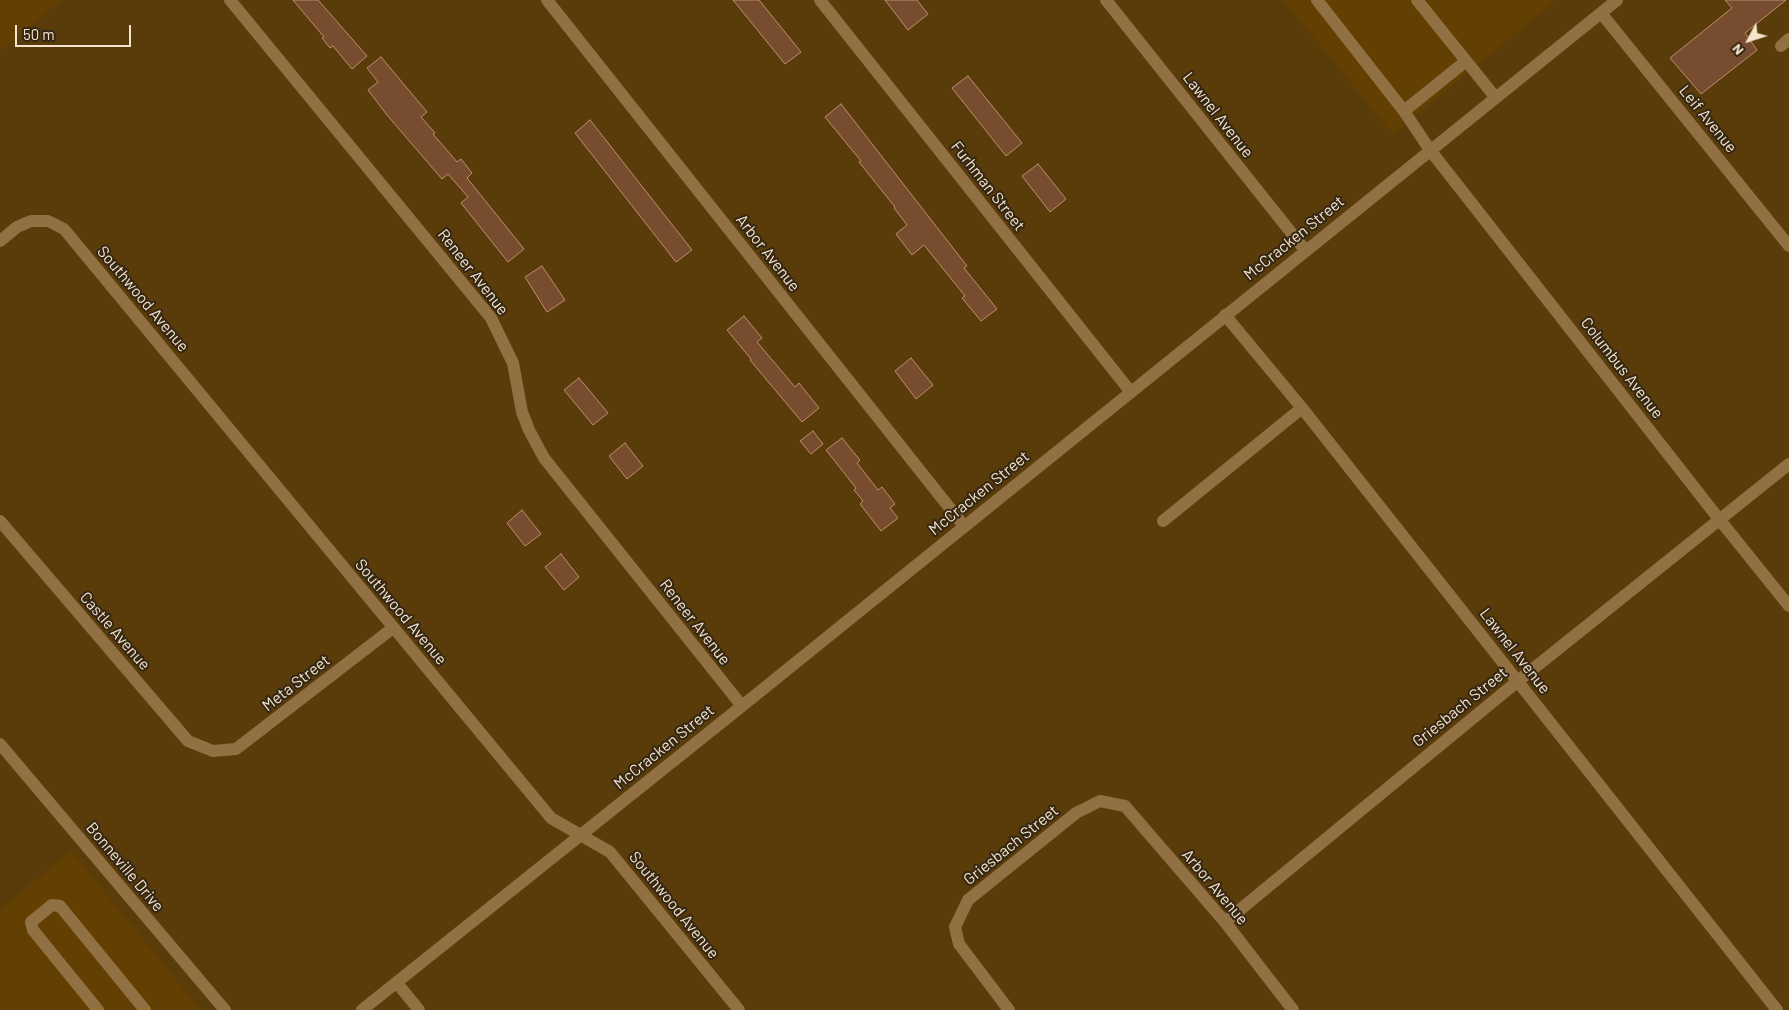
<!DOCTYPE html>
<html>
<head>
<meta charset="utf-8">
<style>
  body { margin:0 }
  #map { position:relative; width:1789px; height:1010px; overflow:hidden; background:#5a3c0b; font-family:Barlow,sans-serif }
  canvas { display:block }
  .north { position:absolute; left:1724px; top:15px; width:50px; height:50px; -webkit-text-stroke:4px #342714; paint-order:stroke; rotate:230deg; font-size:14px; font-weight:700; line-height:20px; text-align:center; color:#f6e4cc }
  .north::after { content:''; display:block; margin:auto; width:18px; height:22px; background:#f6e4cc; clip-path:polygon(50% 0,100% 100%,50% 72%,0 100%) }
  .scale { position:absolute; left:15px; top:25px; width:116px; height:22px; box-sizing:border-box; border:2px solid #f6e4cc; border-top:0; padding-left:6px; font-size:15px; line-height:18px; white-space:nowrap; color:#f6e4cc; -webkit-text-stroke:4px #342714; paint-order:stroke }
</style>
</head>
<body>
<div id="map">
<canvas width="1789" height="1010"></canvas>
<div class="north">N</div>
<div class="scale">50 m</div>
</div>
<script>
const g = document.querySelector('canvas').getContext('2d');
g.lineJoin = 'round';
function fillPath(path, color) { g.fillStyle = color; g.fill(path, 'evenodd'); }
const shape = rows => new Path2D(rows.map(r => 'M' + r).join(''));
function stroke(path, color, width, dash) { g.strokeStyle = color; g.lineWidth = width; g.lineCap = dash ? 'butt' : 'round'; g.setLineDash(dash || []); g.stroke(path); }
function drawText(font, color, halo, rows, align = 'center') {
  g.font = font + ' Barlow,sans-serif'; g.lineWidth = 4; g.setLineDash([]); g.textBaseline = 'middle'; g.strokeStyle = halo; g.fillStyle = color; for (const [text, x, y, turn = 0] of rows) {
    g.save(); g.translate(x, y); g.rotate((+turn || 0) * Math.PI / 180); g.textAlign = isNaN(turn) ? turn : align; if (halo) g.strokeText(text, 0, 0); g.fillText(text, 0, 0); g.restore();
  }
}
fillPath(shape([
  [0,0,62,0,0,51],
  [1283,0,1556,0,1393,134],
  [71,851,201,1010,0,1010,0,910]
]), '#634002');
const building = shape([
  [293,0,318,0,367,56,352,69,333,46,330,48,322,38,324,37,293,0],
  [733,0,759,0,801,52,785,64,733,0],
  [885,0,917,0,928,14,908,30,885,0],
  [1725,0,1786,0,1745,33,1757,50,1701,94,1670,58,1732,8,1725,0],
  [381,57,427,112,421,117,435,133,433,134,457,162,461,159,472,173,467,178,524,249,508,262,461,203,468,197,448,174,442,179,387,115,368,90,378,82,367,68,381,57],
  [968,76,1022,143,1006,156,952,88,968,76],
  [841,104,967,266,964,268,997,309,981,321,962,298,965,296,924,245,912,255,896,234,907,225,894,208,895,207,859,162,861,161,825,117,841,104],
  [590,120,692,250,676,262,575,133,590,120],
  [1038,164,1066,199,1050,212,1022,176,1038,164],
  [542,266,565,300,547,312,525,277,542,266],
  [744,316,762,338,757,342,795,387,799,383,819,408,802,422,750,360,751,359,727,330,744,316],
  [911,358,933,385,916,399,895,371,911,358],
  [579,378,608,413,593,425,564,390,579,378],
  [813,431,823,444,811,454,800,441,813,431],
  [842,438,860,460,857,463,878,490,882,487,895,504,890,508,898,518,881,531,860,504,863,501,854,490,856,488,826,450,842,438],
  [625,443,643,466,627,479,609,456,625,443],
  [522,510,541,534,525,546,507,523,522,510],
  [561,554,579,577,564,590,545,567,561,554]
]);
fillPath(building, '#784c2e');
stroke(building, '#be8e6e', 1);
stroke(shape([
  [230,0,491,318,513,363,522,412,529,430,544,458,742,706],
  [547,0,964,526],
  [820,0,1130,391],
  [1106,0,1305,250],
  [1317,0,1404,111],
  [1417,0,1496,98],
  [1601,13,1789,246],
  [1781,46,1789,39],
  [1466,61,1404,111,1430,150,1719,519,1789,606],
  [0,241,17,227,31,221,48,221,64,229,551,818,610,852,739,1010],
  [1225,315,1302,408,1777,1010],
  [0,521,188,741,213,751,236,749,393,628],
  [1163,521,1302,408],
  [0,744,225,1010],
  [1225,922,1518,681,1789,464],
  [397,983,419,1010],
  [98,1010,33,930,31,922,52,905,60,906,145,1010],
  [362,1010,742,706,1617,0],
  [1009,1010,959,944,955,927,968,900,1076,813,1100,801,1125,806,1225,922,1293,1010]
]), '#917043', 12);
drawText('16px', '#f6e4cc', '#342714', [
  ["Lawnel Avenue",1218,115,52],
  ["Leif Avenue",1708,119,51],
  ["Furhman Street",988,186,52],
  ["McCracken Street",1294,238,-39],
  ["Arbor Avenue",768,253,52],
  ["Reneer Avenue",473,272,52],
  ["Southwood Avenue",143,299,50],
  ["Columbus Avenue",1622,368,52],
  ["McCracken Street",979,493,-39],
  ["Southwood Avenue",401,612,50],
  ["Reneer Avenue",695,622,52],
  ["Castle Avenue",115,631,49],
  ["Lawnel Avenue",1515,651,52],
  ["Meta Street",296,683,-38],
  ["Griesbach Street",1460,707,-39],
  ["McCracken Street",664,747,-39],
  ["Griesbach Street",1011,845,-39],
  ["Bonneville Drive",125,867,50],
  ["Arbor Avenue",1215,887,50],
  ["Southwood Avenue",674,905,51]
]);
</script>
</body>
</html>
